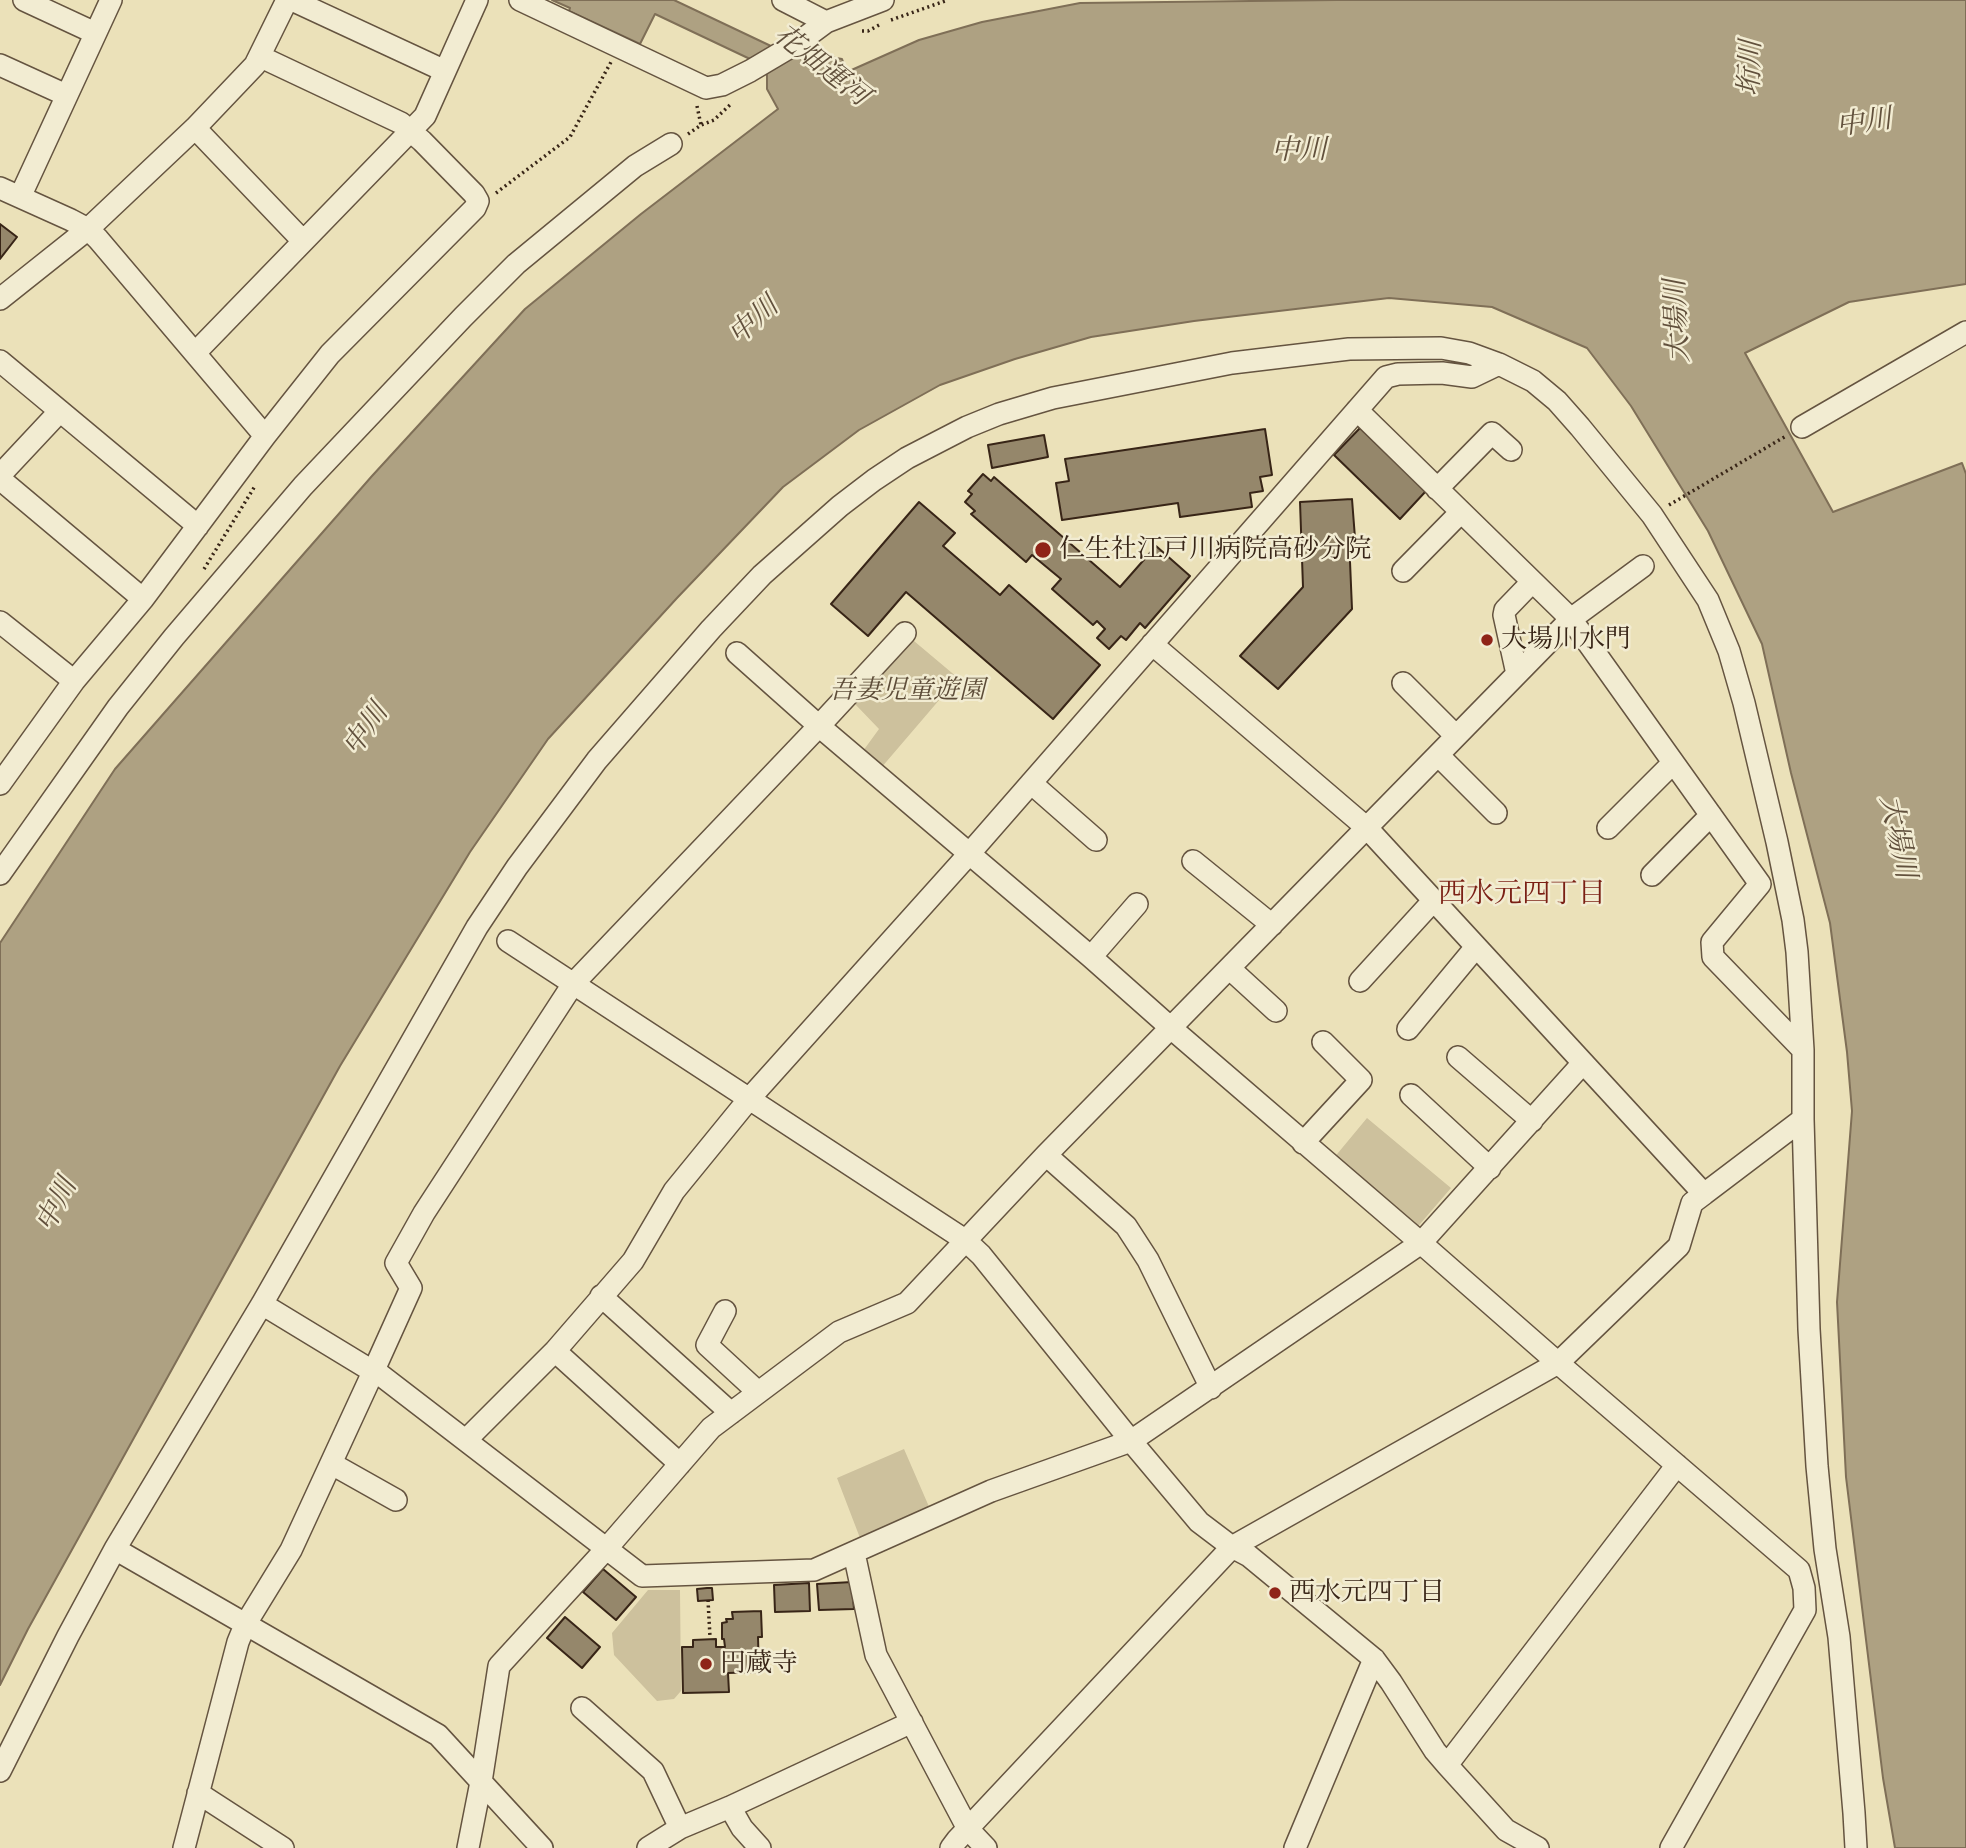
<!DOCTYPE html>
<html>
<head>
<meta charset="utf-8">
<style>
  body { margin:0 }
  canvas { display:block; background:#ebe1b9 }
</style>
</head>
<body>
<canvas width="1966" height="1848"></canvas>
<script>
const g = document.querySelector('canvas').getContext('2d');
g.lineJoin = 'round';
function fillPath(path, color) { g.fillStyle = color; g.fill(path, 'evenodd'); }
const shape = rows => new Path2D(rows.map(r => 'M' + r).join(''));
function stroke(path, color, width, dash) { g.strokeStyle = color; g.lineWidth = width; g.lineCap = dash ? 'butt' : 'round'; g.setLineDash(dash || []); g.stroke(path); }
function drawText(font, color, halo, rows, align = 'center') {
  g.font = font + ' "EB Garamond","Noto Serif JP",serif'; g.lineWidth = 5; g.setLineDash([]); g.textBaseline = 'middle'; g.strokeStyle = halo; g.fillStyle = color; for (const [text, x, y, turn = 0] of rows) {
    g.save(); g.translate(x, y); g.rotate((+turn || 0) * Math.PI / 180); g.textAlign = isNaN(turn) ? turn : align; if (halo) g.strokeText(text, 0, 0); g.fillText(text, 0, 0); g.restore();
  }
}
fillPath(shape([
  [914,641,958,678,881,768,863,751,879,729,855,704],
  [1367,1118,1451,1188,1414,1231,1333,1159],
  [904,1449,930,1509,860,1538,837,1478],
  [648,1590,680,1590,681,1691,674,1699,657,1701,614,1655,612,1633]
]), '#cdc19d');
const water = shape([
  [552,0,674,0,773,47,842,59,847,72,919,40,982,22,1080,3,1336,0,1966,0,1966,284,1849,302,1745,353,1833,512,1962,463,1966,474,1966,1848,1895,1848,1883,1778,1846,1477,1837,1302,1852,1111,1847,1052,1830,923,1791,773,1762,644,1708,531,1631,406,1587,348,1492,307,1389,298,1194,321,1091,337,1015,359,940,385,859,430,783,487,677,598,548,739,470,852,340,1066,28,1629,0,1685,0,943,115,769,372,476,525,309,641,214,778,109,767,89,767,75,750,59,655,14,640,44,569,11,570,8,552,0]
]);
fillPath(water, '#aea182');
stroke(water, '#7f6f57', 2);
const building = shape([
  [0,224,17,237,0,259,0,224],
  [1360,428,1426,491,1400,519,1334,455,1360,428],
  [1265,429,1272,475,1260,477,1263,491,1250,493,1252,507,1180,517,1178,503,1062,520,1056,483,1069,481,1065,459,1265,429],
  [1044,435,1048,457,992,468,988,445,1044,435],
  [983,474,991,481,994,477,1120,587,1156,546,1190,576,1145,628,1140,623,1126,640,1121,636,1109,649,1097,638,1105,629,1097,621,1093,625,1052,589,1061,579,1032,555,1026,562,971,514,975,511,965,502,972,494,968,491,983,474],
  [1352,499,1355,538,1349,538,1352,609,1278,689,1240,656,1303,587,1300,502,1352,499],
  [919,502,955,533,943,546,1000,595,1009,585,1100,665,1053,719,906,592,868,636,831,604,919,502],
  [603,1569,636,1597,616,1620,583,1592,603,1569],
  [852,1582,854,1609,819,1610,817,1584,852,1582],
  [809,1583,810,1611,775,1612,774,1585,809,1583],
  [707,1588,712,1588,713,1600,698,1601,697,1589,707,1588],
  [761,1611,762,1637,758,1637,759,1672,728,1673,729,1692,683,1693,682,1647,693,1647,693,1640,716,1639,716,1647,725,1647,724,1639,722,1639,722,1623,727,1622,726,1619,733,1619,732,1612,761,1611],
  [565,1617,600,1647,582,1668,547,1638,565,1617]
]);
fillPath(building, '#95876b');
stroke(building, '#382517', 2);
const minor = shape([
  [24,0,95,33],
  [292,0,445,71],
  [520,0,706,88,722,85,750,71,799,42,826,22,883,0],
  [783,0,826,22],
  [0,65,66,95],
  [195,128,303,241],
  [0,188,71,220,88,229,98,239,265,436],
  [20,197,111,0],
  [0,299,88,229,195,128,255,65,287,0],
  [195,353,425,116,477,0],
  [0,361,198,526],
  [1357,410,1571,619,1760,884,1712,942,1713,957,1803,1050],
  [1802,427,1966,332],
  [0,475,60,411],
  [0,479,143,599],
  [1437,489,1492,433,1511,450],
  [1403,571,1461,512],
  [0,622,74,681],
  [1152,644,1367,828,1704,1194,1803,1119],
  [737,653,819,726,905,633],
  [1517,674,1504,615,1505,610,1532,582],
  [1403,683,1456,736],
  [1438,755,1496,813],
  [1031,783,1096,840],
  [0,784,74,681,143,599,265,436,330,354,475,208,478,201,474,194,422,141,401,123,261,57],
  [1608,828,1673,763],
  [1193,861,1272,925],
  [0,874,118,707,174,637,303,486,463,317,516,264,635,166,671,144],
  [1652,875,1711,815],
  [508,941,965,1240,981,1255,1131,1441,1199,1522,1232,1547,1249,1556,1374,1659,1391,1682,1435,1751,1447,1765,1506,1830,1538,1848],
  [1091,957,1137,904],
  [1229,968,1276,1011],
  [1360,981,1433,901],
  [1408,1029,1476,947],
  [1458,1057,1532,1121],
  [1583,1063,1421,1243,1131,1441,991,1491,814,1570,642,1576,374,1370,411,1288,396,1263,424,1213,573,984,819,726,1091,957,1171,1028,1421,1243,1558,1363,1799,1570,1804,1588,1805,1610,1671,1848],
  [1411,1095,1490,1168],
  [1303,1143,1361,1080,1323,1042],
  [1046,1155,1126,1226,1148,1260,1211,1388],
  [601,1296,731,1413],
  [725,1311,707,1345,758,1392],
  [555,1351,680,1464],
  [466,1440,555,1351,633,1261,674,1191,749,1099,969,854,1386,377,1398,374,1442,373,1472,377,1499,364],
  [332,1464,396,1500],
  [115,1549,438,1735,542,1848],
  [854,1553,876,1655,968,1829,986,1848],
  [582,1708,653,1771,680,1828],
  [1447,1765,1677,1465],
  [0,1771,68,1636,115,1549,262,1304,477,927,517,867,597,760,711,629,762,575,840,506,874,480,907,458,936,443,967,427,999,414,1053,398,1232,363,1349,349,1441,348,1469,353,1499,364,1533,381,1557,401,1580,427,1652,515,1708,600,1729,651,1744,703,1777,842,1793,920,1797,952,1803,1050,1803,1119,1809,1329,1817,1466,1825,1549,1839,1637,1854,1813,1856,1848],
  [198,1793,283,1848],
  [730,1807,742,1828,760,1848],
  [184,1848,238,1642,245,1625,291,1550,374,1370,364,1366,262,1304],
  [468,1848,481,1782,499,1666,607,1548,711,1428,839,1332,907,1303,1046,1155,1571,619,1643,566],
  [648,1848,680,1828,730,1807,912,1722],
  [951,1848,957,1840,1232,1547,1558,1363,1679,1246,1692,1203,1704,1194],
  [1295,1848,1374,1659]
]);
stroke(minor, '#655440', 24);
stroke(shape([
  [891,20,948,0],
  [862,31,868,31,881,24],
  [697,106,701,125],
  [688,134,701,125,714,120,732,103],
  [496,193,570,137,611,62],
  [1669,505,1786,436],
  [204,569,255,486],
  [708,1600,710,1637]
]), '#382517', 3.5, [2, 3.5]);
stroke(minor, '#f2ecd2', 21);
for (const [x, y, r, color] of [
  [1043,550,9,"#8f2418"],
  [1487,640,7,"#8f2418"],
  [1275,1593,7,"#8f2418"],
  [706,1664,7,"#8f2418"]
]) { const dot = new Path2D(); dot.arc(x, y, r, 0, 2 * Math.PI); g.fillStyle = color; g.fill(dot); stroke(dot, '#f2ecd2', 2.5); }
drawText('26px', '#382517', '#f2ecd2', [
  ["仁生社江戸川病院高砂分院",1059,550],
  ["大場川水門",1501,640],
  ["西水元四丁目",1289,1593],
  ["円蔵寺",720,1664]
], 'left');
drawText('italic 26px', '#5d4c38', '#f2ecd2', [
  ["吾妻児童遊園",907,691]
]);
drawText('italic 28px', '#61503c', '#f2ecd2', [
  ["花畑運河",821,66,38],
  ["垳川",1751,68,-88],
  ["中川",1864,123,-8],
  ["中川",1299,151,-1],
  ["中川",754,321,-42],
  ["大場川",1678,321,-93],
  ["中川",366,730,-55],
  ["大場川",1897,837,78],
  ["中川",57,1205,-63]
]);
drawText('28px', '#7a1f14', '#f2ecd2', [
  ["西水元四丁目",1522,894]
]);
</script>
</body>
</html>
